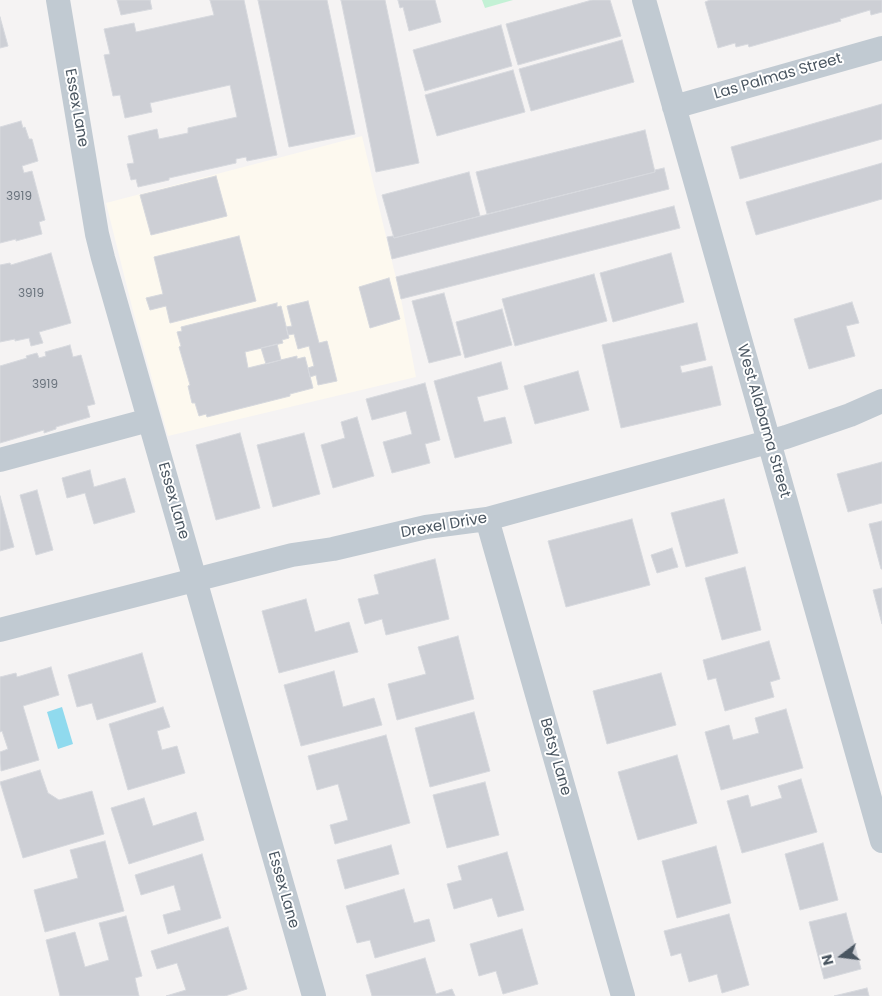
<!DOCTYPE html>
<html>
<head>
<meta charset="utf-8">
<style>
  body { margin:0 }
  #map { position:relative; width:882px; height:996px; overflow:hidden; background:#f5f3f3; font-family:Poppins,sans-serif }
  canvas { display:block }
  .north { position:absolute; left:817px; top:931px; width:50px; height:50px; -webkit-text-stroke:4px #fff; paint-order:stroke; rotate:255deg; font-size:14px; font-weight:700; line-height:20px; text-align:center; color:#4a5661 }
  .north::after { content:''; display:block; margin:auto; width:18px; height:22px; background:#4a5661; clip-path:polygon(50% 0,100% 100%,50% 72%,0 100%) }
</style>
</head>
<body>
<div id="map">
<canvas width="882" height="996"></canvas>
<div class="north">N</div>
</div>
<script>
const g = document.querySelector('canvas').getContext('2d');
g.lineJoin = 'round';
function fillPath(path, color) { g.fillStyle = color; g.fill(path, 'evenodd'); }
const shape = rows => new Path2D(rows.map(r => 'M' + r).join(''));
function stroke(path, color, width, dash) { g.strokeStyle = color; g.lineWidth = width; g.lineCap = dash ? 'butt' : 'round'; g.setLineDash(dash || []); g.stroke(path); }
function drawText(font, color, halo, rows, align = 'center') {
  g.font = font + ' Poppins,sans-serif'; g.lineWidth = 4; g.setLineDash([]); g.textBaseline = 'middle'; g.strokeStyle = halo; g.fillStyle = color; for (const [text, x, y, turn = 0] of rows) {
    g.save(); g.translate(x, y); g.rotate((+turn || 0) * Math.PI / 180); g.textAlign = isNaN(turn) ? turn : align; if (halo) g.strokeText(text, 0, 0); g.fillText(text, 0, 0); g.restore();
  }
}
fillPath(shape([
  [362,136,401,299,416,377,168,436,133,311,106,203]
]), '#fdf9ef');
fillPath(shape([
  [482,0,513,0,485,8]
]), '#c3f1d5');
fillPath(shape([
  [62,707,73,744,58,749,47,712]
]), '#90daee');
const building = shape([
  [117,0,151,0,150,0,152,9,121,15,117,0],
  [210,0,244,0,277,155,247,161,246,157,236,159,236,163,169,178,169,180,138,187,136,179,131,180,127,164,134,163,128,136,157,129,159,139,188,133,188,128,237,117,230,85,150,103,152,112,125,118,120,95,113,96,104,55,110,54,104,29,134,23,136,32,214,15,210,0],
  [258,0,327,0,355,134,289,147,258,0],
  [341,0,385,0,419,163,376,172,341,0],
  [398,0,435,0,441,22,409,31,403,7,400,8,398,0],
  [592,0,610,0,621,36,518,65,506,24,592,0],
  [710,0,882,0,882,12,871,15,870,10,840,19,841,21,749,47,748,44,736,47,735,43,718,48,705,2,710,0],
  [0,17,8,46,0,48,0,17],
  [501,25,512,66,425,91,413,50,501,25],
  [622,40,634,82,531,111,519,69,622,40],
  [513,70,525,112,437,136,425,95,513,70],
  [882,104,882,139,740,179,731,147,882,104],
  [21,121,23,128,25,127,29,139,32,139,38,161,22,166,24,173,32,171,45,220,39,222,42,234,16,241,16,239,0,243,0,127,21,121],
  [645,130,655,172,487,214,476,172,645,130],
  [882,163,882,199,756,235,746,202,882,163],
  [664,168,669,189,392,259,387,237,393,236,394,238,655,172,655,170,664,168],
  [469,172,480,216,394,238,382,195,469,172],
  [216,176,227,216,151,235,140,195,216,176],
  [674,206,680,228,401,299,396,277,674,206],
  [239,236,256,301,170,323,166,306,150,310,146,298,163,294,154,257,239,236],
  [51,253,71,323,39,332,43,343,31,346,29,338,15,341,15,339,0,342,0,265,10,263,11,265,51,253],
  [671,253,684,302,613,322,600,273,671,253],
  [594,274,607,321,515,346,502,299,594,274],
  [389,278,400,319,370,328,359,287,389,278],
  [444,293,461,355,429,363,412,301,444,293],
  [308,301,319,343,327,341,337,381,318,385,316,375,310,377,308,368,314,366,309,346,298,349,294,334,288,335,286,327,292,326,287,306,308,301],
  [852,302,859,323,846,326,855,356,809,369,794,319,852,302],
  [277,303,277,307,281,306,289,338,282,340,283,343,245,352,248,368,297,356,297,359,305,357,313,388,290,394,290,396,207,417,206,414,199,416,195,403,192,403,188,386,190,385,179,347,181,346,177,332,182,331,181,327,277,303],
  [502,309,512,345,465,358,456,322,502,309],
  [697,323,706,360,680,366,682,373,712,366,721,405,621,428,602,345,697,323],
  [277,344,281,360,266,364,261,348,277,344],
  [70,345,73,357,81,355,95,404,87,406,90,417,56,427,56,429,44,433,44,430,0,443,0,366,27,358,26,356,37,353,39,358,46,356,45,352,70,345],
  [501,362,508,389,477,397,484,422,505,417,512,443,455,458,434,381,501,362],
  [578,371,589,410,535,424,524,386,578,371],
  [425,383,440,440,425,444,430,463,392,473,383,442,412,434,406,411,372,420,366,399,425,383],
  [357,417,374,476,333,488,321,445,345,438,341,422,357,417],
  [240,433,260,508,216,520,196,445,240,433],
  [304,433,320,494,273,507,257,445,304,433],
  [882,462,882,503,848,512,837,474,882,462],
  [90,470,94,487,125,478,135,512,94,524,85,493,67,498,62,478,90,470],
  [37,490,53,550,36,555,20,495,37,490],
  [0,496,14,547,0,551,0,496],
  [724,499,738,553,686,567,671,513,724,499],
  [632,519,650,585,566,607,548,541,632,519],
  [882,521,882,569,881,569,869,524,882,521],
  [672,548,678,567,657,573,651,555,672,548],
  [435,559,449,619,386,635,382,619,365,624,358,599,379,594,374,575,435,559],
  [745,567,761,630,722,640,705,578,745,567],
  [882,588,882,624,873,590,882,588],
  [306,599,315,632,349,622,358,652,279,673,262,611,306,599],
  [458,636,474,699,397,720,388,684,426,674,418,647,458,636],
  [769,641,780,679,770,682,774,697,725,711,716,678,708,680,703,660,769,641],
  [142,653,156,702,97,720,92,703,77,707,68,675,142,653],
  [51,667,59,695,23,706,39,760,1,771,0,752,8,749,2,731,0,732,0,677,16,673,17,677,51,667],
  [334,671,343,707,374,698,382,725,301,746,284,685,334,671],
  [661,673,676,725,607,744,593,691,661,673],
  [163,707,170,727,157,731,162,750,177,746,185,773,128,790,109,724,163,707],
  [786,709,803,768,721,790,705,732,729,725,733,740,759,733,755,718,786,709],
  [474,712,490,771,430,787,415,728,474,712],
  [386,735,410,823,335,844,330,825,348,820,338,784,317,790,308,756,386,735],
  [677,755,697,823,638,840,618,772,677,755],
  [40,770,48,793,59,800,92,791,104,834,23,858,0,782,40,770],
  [801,779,817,832,742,853,727,801,748,795,751,807,782,798,778,786,801,779],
  [485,782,499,835,447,848,433,795,485,782],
  [144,798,153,826,196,812,204,840,129,864,111,808,144,798],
  [105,841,124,911,45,932,34,890,78,878,70,850,105,841],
  [823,843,838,900,800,910,785,854,823,843],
  [391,845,399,874,345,889,337,860,391,845],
  [716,846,731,903,677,918,662,861,716,846],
  [507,852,524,910,498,917,492,898,454,909,447,884,462,880,458,866,507,852],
  [202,854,221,918,168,934,163,915,181,910,174,885,141,895,135,875,202,854],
  [404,889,414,923,429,919,435,941,375,958,370,940,357,943,346,906,404,889],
  [846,913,861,969,824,979,809,922,846,913],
  [729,914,749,985,722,993,717,974,689,982,681,953,671,956,664,931,729,914],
  [126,916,142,976,135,978,139,996,60,996,46,940,75,932,85,967,109,960,99,923,126,916],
  [228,927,247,989,225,996,166,996,186,990,177,963,157,969,151,951,228,927],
  [522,929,538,984,503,994,496,971,479,976,470,944,522,929],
  [425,958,436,994,452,989,455,996,372,996,366,975,425,958],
  [867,988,869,996,834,996,867,988]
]);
fillPath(building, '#cdcfd5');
stroke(building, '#d7d9de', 1);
stroke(shape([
  [58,0,97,234,103,258,314,996],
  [644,0,882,841],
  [674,107,882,48],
  [0,460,149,420],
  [487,519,623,996],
  [0,630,292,555,333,549,426,527,487,519,786,437,850,415,882,401]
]), '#c1cad2', 24);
drawText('12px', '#6b747e', null, [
  ["3919",19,197],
  ["3919",31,294],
  ["3919",45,385]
]);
drawText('15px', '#4a5661', '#fff', [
  ["Las Palmas Street",778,77,-16],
  ["Essex Lane",76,108,80],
  ["West Alabama Street",763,421,74],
  ["Essex Lane",173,501,74],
  ["Drexel Drive",444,526,-10],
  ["Betsy Lane",555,757,74],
  ["Essex Lane",283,890,74]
]);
</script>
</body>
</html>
